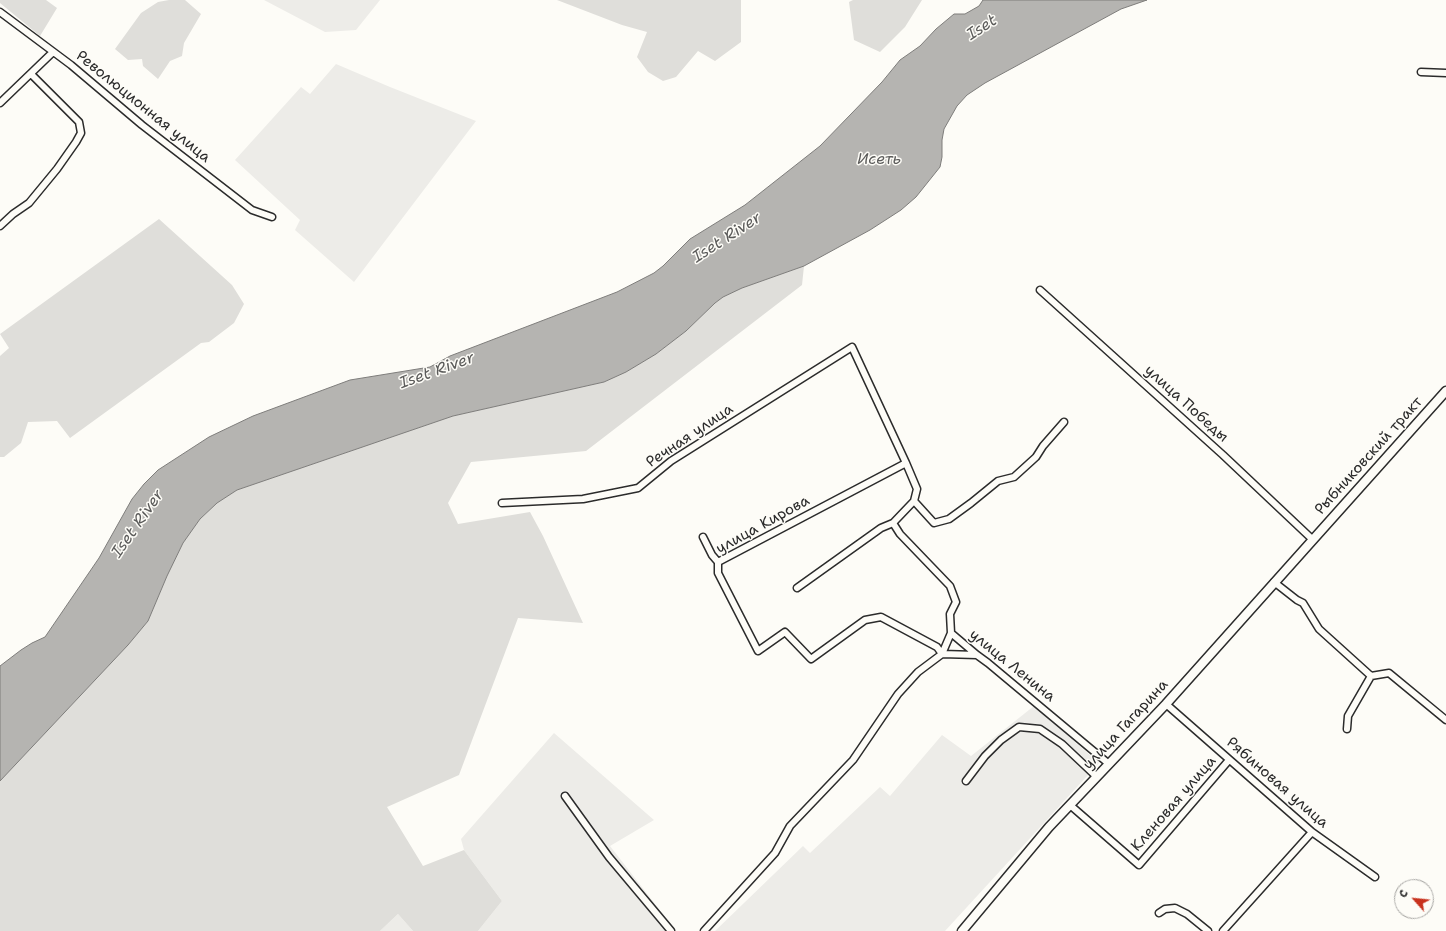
<!DOCTYPE html>
<html>
<head>
<meta charset="utf-8">
<style>
  body { margin:0 }
  #map { position:relative; width:1446px; height:931px; overflow:hidden; background:#fdfcf7; font-family:"Shantell Sans",sans-serif }
  canvas { display:block }
  .north { position:absolute; left:1394px; top:879px; width:40px; height:40px; box-sizing:border-box; background:#fdfcf7; border:1px solid #a9a8a5; border-radius:50%; rotate:297deg; font-size:11px; font-weight:700; line-height:16px; text-align:center; color:#2b2b2b }
  .north::after { content:''; display:block; margin:auto; width:14px; height:18px; background:#c8321e; clip-path:polygon(50% 0,100% 100%,50% 72%,0 100%) }
</style>
</head>
<body>
<div id="map">
<canvas width="1446" height="931"></canvas>
<div class="north">С</div>
</div>
<script>
const g = document.querySelector('canvas').getContext('2d');
g.lineJoin = 'round';
function fillPath(path, color) { g.fillStyle = color; g.fill(path, 'evenodd'); }
const shape = rows => new Path2D(rows.map(r => 'M' + r).join(''));
function stroke(path, color, width, dash) { g.strokeStyle = color; g.lineWidth = width; g.lineCap = dash ? 'butt' : 'round'; g.setLineDash(dash || []); g.stroke(path); }
function drawText(font, color, halo, rows, align = 'center') {
  g.font = font + ' "Shantell Sans",sans-serif'; g.lineWidth = 3; g.setLineDash([]); g.textBaseline = 'middle'; g.strokeStyle = halo; g.fillStyle = color; for (const [text, x, y, turn = 0] of rows) {
    g.save(); g.translate(x, y); g.rotate((+turn || 0) * Math.PI / 180); g.textAlign = isNaN(turn) ? turn : align; if (halo) g.strokeText(text, 0, 0); g.fillText(text, 0, 0); g.restore();
  }
}
fillPath(shape([
  [264,0,380,0,356,30,325,32],
  [336,64,390,87,476,121,354,282,295,230,300,220,235,160,301,87,310,94],
  [1034,706,1099,763,945,931,715,931,803,846,810,853,880,787,890,796,942,735,971,756],
  [554,733,654,820,610,846,676,931,478,931,502,901,464,850,461,839],
  [398,914,413,931,380,931]
]), '#edece8');
fillPath(shape([
  [0,0,46,0,57,8,40,36,0,3],
  [169,0,185,0,201,14,184,43,182,56,170,61,158,79,143,66,142,59,128,60,115,49,141,13,158,2],
  [557,0,741,0,741,42,715,61,698,51,676,77,663,81,648,72,637,57,647,32,622,25],
  [853,0,922,0,905,27,880,52,854,40,849,2],
  [159,219,232,285,244,304,234,323,209,342,201,343,70,438,57,421,28,422,21,443,4,457,0,457,0,356,9,348,0,334],
  [804,266,802,285,586,451,471,462,448,503,458,524,530,512,543,536,583,623,518,618,459,775,387,807,423,866,464,850,502,901,478,931,413,931,398,914,380,931,0,931,0,781,128,645,148,621,167,576,183,543,200,519,217,503,237,490,453,416,604,382,626,372,656,354,686,331,715,303,723,297,742,288]
]), '#dfdeda');
const water = shape([
  [983,0,1147,0,1121,9,985,83,967,95,957,106,944,129,942,140,942,157,940,167,916,197,901,210,870,230,804,266,742,288,723,297,715,303,686,331,656,354,626,372,604,382,453,416,237,490,217,503,200,519,183,543,167,576,148,621,128,645,0,781,0,666,21,650,32,643,45,637,99,558,132,499,144,484,158,470,209,437,253,416,350,380,430,367,450,356,617,292,654,273,663,266,690,239,745,205,820,146,882,82,900,60,920,46,936,29,954,14,965,14,979,6,983,0]
]);
fillPath(water, '#b5b4b1');
stroke(water, '#7e7d7b', 1);
const street = shape([
  [0,12,71,65,142,125,252,210,272,217],
  [1421,72,1446,73],
  [0,103,53,52],
  [0,226,13,214,29,203,57,169,76,142,81,133,79,122,31,74],
  [1040,290,1223,455,1312,539],
  [906,463,718,562,718,573,758,651,785,632,811,659,865,620,881,617,937,647,942,654,977,655],
  [914,501,934,523,949,519,971,503,998,481,1014,477,1036,457,1043,446,1064,422],
  [502,503,583,499,638,488,671,461,852,347,906,463,917,489,914,501,893,523,900,534,950,586,956,602,950,614,951,633,977,655,988,663,1109,764],
  [703,537,712,555,718,562],
  [1274,582,1297,600,1303,603,1319,629,1371,676],
  [797,588,881,528,893,523],
  [1166,704,1312,832,1375,877],
  [1347,729,1348,716,1371,676,1389,673,1446,720],
  [966,781,985,756,1001,740,1019,727,1040,729,1062,744,1097,777],
  [565,796,609,857,671,931],
  [1070,805,1139,865,1229,760],
  [1159,913,1165,909,1175,908,1187,914,1208,931],
  [704,931,775,853,790,826,853,760,898,694,918,672,942,654,951,633],
  [1223,931,1312,832]
]);
const secondary = shape([
  [962,931,1049,827,1166,704,1446,391]
]);
stroke(street, '#2b2b2b', 9);
stroke(secondary, '#2b2b2b', 11);
stroke(street, '#fdfcf7', 6);
stroke(secondary, '#fdfcf7', 8);
drawText('15px', '#2b2b2b', '#fdfcf7', [
  ["Революционная улица",143,107,39],
  ["улица Победы",1186,404,42],
  ["Речная улица",690,436,-34],
  ["Рыбниковский тракт",1369,456,-48],
  ["улица Кирова",763,525,-29],
  ["улица Ленина",1012,666,39],
  ["улица Гагарина",1126,725,-47],
  ["Рябиновая улица",1277,783,41],
  ["Кленовая улица",1174,804,-49]
]);
drawText('italic 16px', '#5b5b5a', '#fdfcf7', [
  ["Iset",982,28,-33],
  ["Исеть",879,160],
  ["Iset River",727,238,-33],
  ["Iset River",437,371,-20],
  ["Iset River",138,524,-55]
]);
</script>
</body>
</html>
